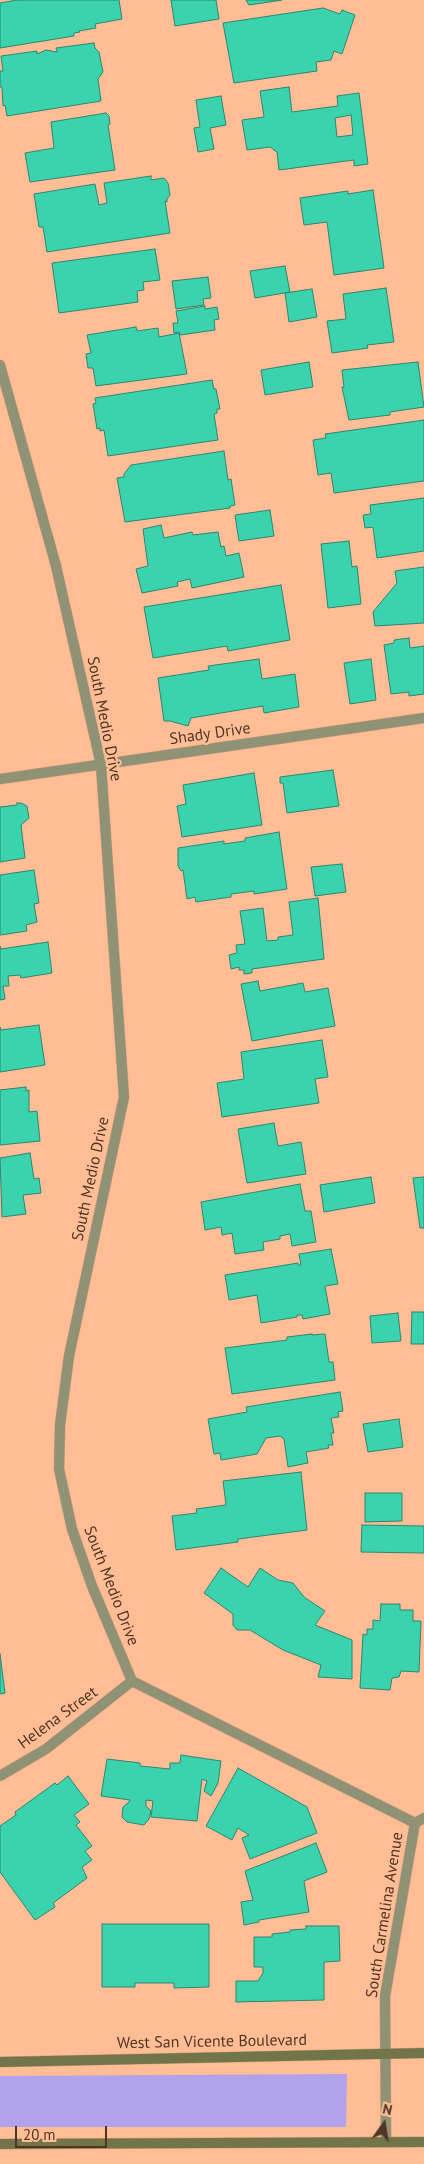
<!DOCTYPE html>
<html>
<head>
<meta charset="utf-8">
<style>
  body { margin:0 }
  #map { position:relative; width:424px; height:2164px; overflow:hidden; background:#febd95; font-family:"PT Sans",sans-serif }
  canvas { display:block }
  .north { position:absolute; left:359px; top:2099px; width:50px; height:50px; -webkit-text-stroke:4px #febd95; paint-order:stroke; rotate:13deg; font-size:14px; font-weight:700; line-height:20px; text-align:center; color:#4f3525 }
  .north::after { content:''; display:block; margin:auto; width:18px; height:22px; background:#4f3525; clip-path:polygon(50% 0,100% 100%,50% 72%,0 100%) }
  .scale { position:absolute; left:15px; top:2126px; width:92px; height:22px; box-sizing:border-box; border:2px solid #4f3525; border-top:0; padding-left:6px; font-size:15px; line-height:18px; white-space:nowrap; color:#4f3525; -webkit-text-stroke:4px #febd95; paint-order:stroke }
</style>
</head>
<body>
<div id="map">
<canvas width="424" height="2164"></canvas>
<div class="north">N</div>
<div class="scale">20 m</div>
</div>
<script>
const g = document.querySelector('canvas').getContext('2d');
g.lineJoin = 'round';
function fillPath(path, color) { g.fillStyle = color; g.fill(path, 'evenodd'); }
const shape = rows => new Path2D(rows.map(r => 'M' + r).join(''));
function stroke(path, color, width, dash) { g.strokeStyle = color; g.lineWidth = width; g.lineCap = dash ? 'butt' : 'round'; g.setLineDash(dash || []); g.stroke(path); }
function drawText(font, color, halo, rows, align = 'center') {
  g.font = font + ' "PT Sans",sans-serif'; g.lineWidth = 5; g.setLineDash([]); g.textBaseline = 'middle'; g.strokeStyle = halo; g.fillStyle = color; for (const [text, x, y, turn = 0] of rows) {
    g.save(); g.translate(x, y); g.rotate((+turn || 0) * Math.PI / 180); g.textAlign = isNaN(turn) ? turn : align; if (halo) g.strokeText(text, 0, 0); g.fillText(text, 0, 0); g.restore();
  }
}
fillPath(shape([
  [347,2074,346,2127,0,2127,0,2076]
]), '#b0a2eb');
const building = shape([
  [17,0,119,0,122,19,95,24,96,28,79,31,80,32,74,33,74,36,0,48,0,3,17,0],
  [171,0,216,0,219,19,175,26,171,0],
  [246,0,282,0,249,5,246,0],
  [323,8,340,14,342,10,355,15,342,54,334,51,331,60,316,62,317,71,234,83,223,23,323,8],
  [94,43,95,48,99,52,103,72,98,79,101,101,7,116,5,105,3,106,2,87,0,87,0,71,3,71,1,56,37,51,37,54,46,50,57,52,56,48,94,43],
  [289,87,292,112,338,106,337,96,359,93,368,164,354,166,354,160,279,170,277,152,270,147,247,150,242,120,264,117,260,91,289,87],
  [351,115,353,135,337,137,335,118,351,115],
  [221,96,226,125,210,128,214,149,198,152,194,128,200,127,196,100,221,96],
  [106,113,109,116,110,124,108,125,115,170,30,182,25,153,54,148,51,122,106,113],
  [151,176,151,180,164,178,168,183,170,195,167,199,167,202,165,201,170,233,47,252,43,227,39,227,34,194,95,184,99,205,107,203,104,183,151,176],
  [373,190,384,268,334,275,327,222,304,225,300,198,348,191,348,194,373,190],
  [155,249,160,280,143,282,144,290,137,291,138,302,59,313,52,263,155,249],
  [285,266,290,292,255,298,250,271,285,266],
  [208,277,211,298,203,299,204,305,176,309,172,281,208,277],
  [386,288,394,342,367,345,368,348,332,353,327,321,346,319,343,294,386,288],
  [312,289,317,317,289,322,285,293,312,289],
  [205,306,205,309,217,307,219,319,214,320,215,330,180,335,179,332,174,333,173,323,178,323,176,311,205,306],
  [136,327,137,331,158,328,159,337,179,333,187,374,96,386,93,368,88,368,86,354,91,353,87,335,136,327],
  [309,362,313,387,265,395,261,370,309,362],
  [418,362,424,407,390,412,390,415,349,420,342,387,344,387,342,370,418,362],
  [212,380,214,389,216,389,220,409,217,409,217,413,214,414,218,440,108,456,104,430,100,431,100,428,97,429,93,404,96,403,95,398,212,380],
  [424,420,424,481,334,493,331,473,318,475,313,440,326,438,325,434,424,420],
  [224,451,228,480,231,479,235,505,230,506,230,508,125,522,117,478,124,477,124,474,131,465,224,451],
  [424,498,424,551,377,558,373,527,365,528,363,515,371,514,370,505,424,498],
  [270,510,274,536,239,541,235,515,270,510],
  [161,525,164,538,192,532,193,535,218,532,221,547,224,546,226,556,239,553,244,577,192,588,190,579,177,582,178,586,142,593,136,569,148,566,143,529,161,525],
  [349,541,352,567,357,566,361,604,328,608,321,544,349,541],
  [424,567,424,623,375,626,373,612,397,583,395,571,424,567],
  [281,585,290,640,228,651,227,646,153,658,144,607,281,585],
  [409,638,410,648,424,646,424,694,409,696,409,692,391,694,384,645,394,643,394,640,409,638],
  [259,659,262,679,295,674,299,707,264,713,263,706,191,718,188,726,170,721,164,721,158,678,209,670,208,666,259,659],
  [371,659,376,700,350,704,344,663,371,659],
  [333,770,339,806,287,813,283,783,280,783,280,777,333,770],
  [254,773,262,825,182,837,177,806,186,804,183,785,254,773],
  [17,803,21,803,27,806,29,818,21,825,25,858,0,862,0,807,17,805,17,803],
  [279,832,287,889,254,894,254,891,231,894,231,897,196,902,195,897,187,899,183,870,181,871,178,866,178,848,224,841,224,844,245,841,245,838,279,832],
  [342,864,346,892,315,896,311,867,342,864],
  [34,870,39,903,34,904,37,922,26,925,27,931,0,935,0,875,34,870],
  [318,898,324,959,252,969,252,973,244,974,244,970,239,970,239,967,231,969,229,955,237,953,236,945,245,944,240,911,263,908,267,941,278,940,278,937,293,935,289,902,318,898],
  [48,942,52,973,21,978,20,975,8,976,9,986,3,986,5,999,0,1000,0,946,1,949,48,942],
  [258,981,260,991,303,983,305,992,328,988,335,1026,252,1041,241,984,258,981],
  [39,1025,45,1065,0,1072,0,1027,1,1030,39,1025],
  [322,1040,328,1077,315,1079,319,1103,222,1117,217,1083,244,1079,241,1052,322,1040],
  [26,1087,26,1091,29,1090,29,1112,37,1111,40,1141,0,1145,0,1090,26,1087],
  [274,1123,278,1146,301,1142,306,1174,247,1183,238,1129,274,1123],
  [30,1153,34,1179,39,1178,41,1193,23,1195,26,1214,2,1217,0,1158,30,1153],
  [371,1177,375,1203,324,1212,320,1185,371,1177],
  [424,1177,424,1228,420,1228,413,1178,424,1177],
  [300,1184,305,1211,311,1211,316,1242,292,1246,290,1234,280,1236,280,1239,263,1242,264,1250,235,1254,232,1233,222,1235,221,1227,205,1230,201,1202,300,1184],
  [331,1249,338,1284,325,1286,330,1314,303,1319,302,1315,297,1315,297,1317,261,1323,257,1295,229,1300,225,1275,298,1263,298,1265,301,1265,299,1254,331,1249],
  [412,1312,424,1312,424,1344,411,1344,412,1312],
  [398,1313,401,1341,372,1343,370,1316,398,1313],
  [312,1334,312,1335,325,1334,329,1362,333,1362,335,1380,232,1394,225,1348,287,1340,287,1337,312,1334],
  [340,1392,343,1411,338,1412,339,1417,331,1418,334,1433,331,1433,333,1445,328,1445,329,1448,306,1452,308,1463,288,1467,284,1439,280,1436,266,1438,257,1454,221,1460,220,1453,214,1454,208,1419,247,1412,246,1407,340,1392],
  [399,1419,403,1447,368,1452,363,1424,399,1419],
  [301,1472,307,1530,238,1539,238,1542,176,1550,172,1516,197,1513,196,1509,226,1505,223,1481,301,1472],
  [365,1493,402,1493,402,1521,365,1522,365,1493],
  [362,1525,424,1526,424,1553,361,1552,362,1525],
  [221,1568,248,1587,260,1568,278,1580,293,1583,304,1597,325,1611,315,1625,352,1640,352,1679,318,1677,321,1665,283,1650,250,1630,237,1630,233,1625,233,1614,204,1593,221,1568],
  [381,1604,400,1604,400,1610,413,1610,413,1621,421,1621,419,1672,401,1671,399,1677,392,1678,390,1690,360,1688,363,1634,367,1635,367,1629,373,1629,373,1620,380,1621,381,1604],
  [0,1654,5,1693,0,1694,0,1654],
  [181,1755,221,1761,218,1783,211,1796,204,1791,207,1781,202,1779,197,1821,151,1817,153,1801,146,1800,146,1806,151,1811,149,1819,144,1825,127,1822,122,1817,123,1807,129,1802,130,1800,101,1796,107,1759,140,1763,140,1766,170,1769,170,1763,180,1763,181,1755],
  [238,1768,307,1807,317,1833,250,1859,242,1838,249,1835,238,1828,232,1840,206,1826,238,1768],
  [68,1776,89,1804,74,1815,80,1822,76,1825,92,1846,85,1851,92,1860,82,1867,87,1878,53,1903,55,1907,35,1920,0,1872,0,1826,16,1815,15,1812,55,1783,57,1785,68,1776],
  [316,1843,327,1872,304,1881,309,1912,259,1920,259,1922,244,1925,241,1902,253,1900,245,1871,316,1843],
  [102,1924,209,1924,209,1987,174,1988,174,1983,135,1983,135,1987,102,1987,102,1924],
  [306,1926,339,1926,340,1961,324,1962,324,2000,236,2002,236,1981,258,1981,263,1973,263,1967,254,1967,254,1937,272,1937,272,1934,290,1932,290,1930,306,1929,306,1926]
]);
fillPath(building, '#3bd3ae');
stroke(building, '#2c866f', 1);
const street = shape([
  [0,365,56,566,101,765,124,1097,69,1356,60,1425,59,1469,72,1529,92,1586,132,1681,415,1823],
  [0,779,424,718],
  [0,1776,46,1749,132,1681],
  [386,2142,385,1996,415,1823,424,1818]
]);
const secondary = shape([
  [0,2062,424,2053],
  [0,2144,424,2142]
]);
stroke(street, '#d89f7c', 11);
stroke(secondary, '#d89f7c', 11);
stroke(street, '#8f9275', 10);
stroke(secondary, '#72754a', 10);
drawText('16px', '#4f3525', '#febd95', [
  ["South Medio Drive",104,719,79],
  ["Shady Drive",210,734,-8],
  ["South Medio Drive",91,1179,-78],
  ["South Medio Drive",111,1586,69],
  ["Helena Street",58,1718,-36],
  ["South Carmelina Avenue",385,1915,-81],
  ["West San Vicente Boulevard",212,2042,-1]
]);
</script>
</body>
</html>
